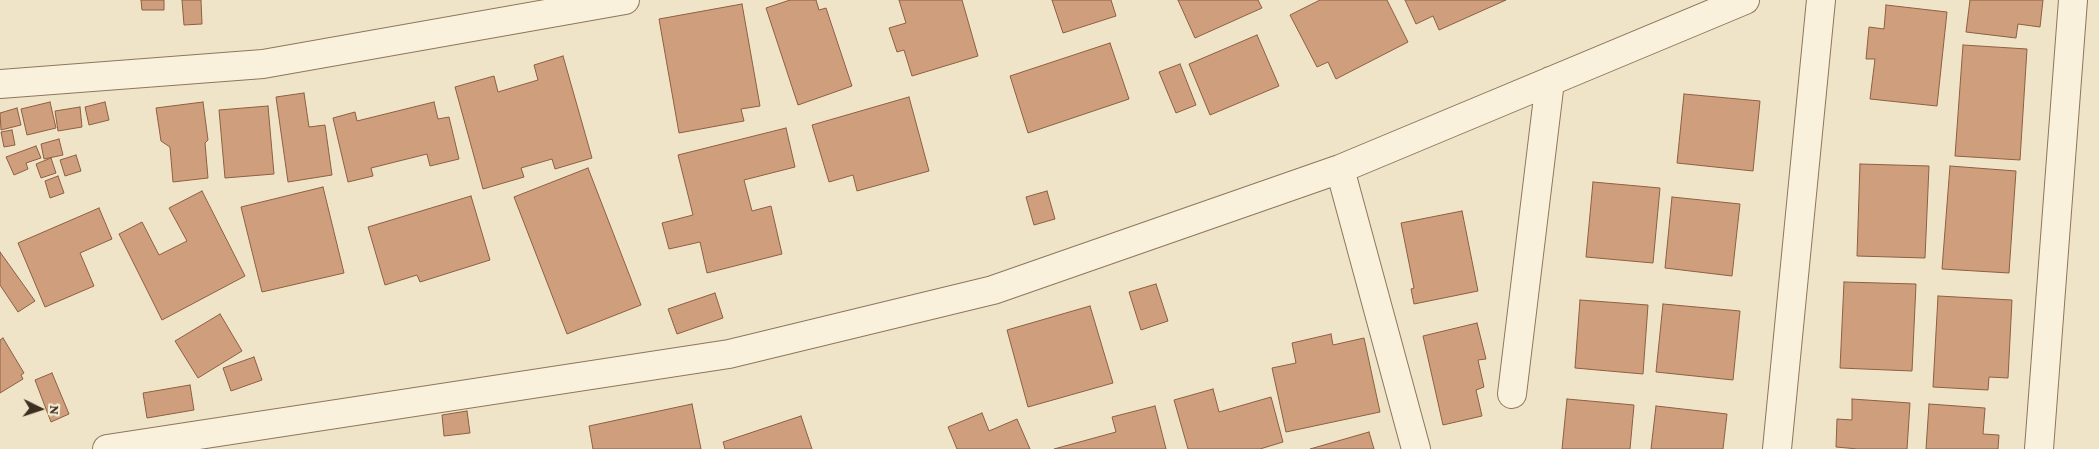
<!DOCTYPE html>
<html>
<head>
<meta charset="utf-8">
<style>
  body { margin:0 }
  #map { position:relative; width:2099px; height:449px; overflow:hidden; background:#f0e4c8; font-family:"Crimson Pro",serif }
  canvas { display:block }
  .north { position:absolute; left:15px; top:384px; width:50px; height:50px; -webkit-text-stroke:4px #f7eed8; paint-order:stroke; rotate:94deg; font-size:14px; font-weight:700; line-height:20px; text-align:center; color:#3d2e20 }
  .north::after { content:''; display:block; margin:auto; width:18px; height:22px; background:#3d2e20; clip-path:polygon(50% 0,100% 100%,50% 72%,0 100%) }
</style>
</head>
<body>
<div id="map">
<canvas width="2099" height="449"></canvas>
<div class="north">N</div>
</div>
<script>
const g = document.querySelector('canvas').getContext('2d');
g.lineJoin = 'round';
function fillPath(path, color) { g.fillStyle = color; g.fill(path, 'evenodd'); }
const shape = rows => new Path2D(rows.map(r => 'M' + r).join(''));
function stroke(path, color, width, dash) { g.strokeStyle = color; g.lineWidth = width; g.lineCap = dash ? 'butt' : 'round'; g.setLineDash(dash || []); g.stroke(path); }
const building = shape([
  [141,0,164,0,164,10,142,10,141,0],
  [182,0,201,0,202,24,184,25,182,0],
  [790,0,816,0,819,10,826,8,852,86,798,105,766,8,790,0],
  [899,0,962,0,978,56,912,76,904,50,897,52,889,28,906,23,899,0],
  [1052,0,1111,0,1116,16,1063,33,1052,0],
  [1178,0,1258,0,1262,8,1195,38,1178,0],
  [1320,0,1387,0,1408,42,1336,79,1328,62,1317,67,1290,15,1320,0],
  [1405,0,1506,0,1439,30,1433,16,1416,24,1405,0],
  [1970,0,2043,0,2040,27,2018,24,2016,38,1966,32,1970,0],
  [742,4,760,106,741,109,744,121,679,133,659,19,742,4],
  [1886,5,1947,12,1937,106,1870,99,1875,59,1866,59,1869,27,1884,29,1886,5],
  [1257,35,1279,86,1210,115,1189,64,1257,35],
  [1110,43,1129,99,1028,133,1010,76,1110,43],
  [1963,45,2027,49,2020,160,1955,156,1963,45],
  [563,56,592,158,555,169,552,159,521,168,524,177,483,189,455,87,494,76,498,92,538,80,534,65,563,56],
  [1180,64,1196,105,1176,113,1159,72,1180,64],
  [304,93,309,127,325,125,332,175,288,182,276,97,304,93],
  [1684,94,1760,101,1753,171,1677,163,1684,94],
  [909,97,929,171,857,191,853,175,829,182,812,125,909,97],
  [50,102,56,128,27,135,21,109,50,102],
  [105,102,109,120,89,125,85,107,105,102],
  [203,102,208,140,205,143,208,178,173,182,170,147,161,141,156,108,203,102],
  [434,102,438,119,449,117,459,159,430,166,427,154,371,168,373,176,348,182,333,118,355,112,357,121,434,102],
  [268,106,274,174,225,178,219,110,268,106],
  [80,107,82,127,58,131,55,111,80,107],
  [17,108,21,125,1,130,0,113,17,108],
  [786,128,795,167,744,180,752,211,771,206,782,254,707,273,700,242,669,249,662,223,693,215,678,155,786,128],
  [12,130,15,145,4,147,1,132,12,130],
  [59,139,63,155,44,159,41,144,59,139],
  [36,146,41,158,26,163,28,169,14,175,6,157,36,146],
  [76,155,81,171,65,176,60,160,76,155],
  [51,158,56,173,41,178,36,164,51,158],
  [1860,164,1929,166,1925,258,1857,256,1860,164],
  [1950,166,2016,171,2009,273,1942,269,1950,166],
  [588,168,641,305,567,334,514,197,588,168],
  [58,176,64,193,50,198,45,181,58,176],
  [1593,182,1660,188,1653,263,1586,257,1593,182],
  [323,187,344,273,262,292,241,207,323,187],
  [202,191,245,276,162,320,119,234,142,222,159,255,187,241,169,208,202,191],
  [1047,191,1055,219,1034,225,1026,197,1047,191],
  [471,196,490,260,420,282,417,275,385,285,368,227,471,196],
  [1672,197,1740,204,1732,276,1665,268,1672,197],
  [99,208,112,239,80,253,94,286,45,307,18,243,99,208],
  [1462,211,1478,291,1414,304,1411,289,1414,288,1401,223,1462,211],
  [0,252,35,301,18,312,0,285,0,252],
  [1844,282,1916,284,1912,371,1840,368,1844,282],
  [1156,284,1168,321,1141,330,1129,292,1156,284],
  [715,293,723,318,677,334,668,309,715,293],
  [1938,296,2012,300,2008,378,1989,377,1988,390,1933,387,1938,296],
  [1580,300,1648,305,1643,374,1575,368,1580,300],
  [1663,304,1740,311,1733,380,1656,372,1663,304],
  [1090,306,1113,383,1028,407,1007,330,1090,306],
  [220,314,242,351,198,378,175,341,220,314],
  [1477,323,1486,359,1478,360,1484,387,1476,390,1482,416,1443,425,1423,336,1477,323],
  [1331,334,1333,345,1364,338,1380,412,1286,432,1272,368,1296,363,1292,343,1331,334],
  [3,338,24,373,21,375,23,379,0,393,0,340,3,338],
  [254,357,262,380,231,391,223,368,254,357],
  [52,373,69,414,51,422,35,380,52,373],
  [190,385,194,410,147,418,143,393,190,385],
  [1213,389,1219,412,1271,397,1283,442,1260,449,1188,449,1174,400,1213,389],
  [1567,399,1634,405,1630,449,1562,449,1567,399],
  [1852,399,1910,403,1907,449,1858,449,1836,447,1837,419,1852,420,1852,399],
  [692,404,701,449,593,449,589,426,692,404],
  [1929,404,1985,408,1983,434,1999,435,1998,449,1926,449,1929,404],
  [1155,406,1166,449,1054,449,1116,432,1112,417,1155,406],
  [1656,406,1727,414,1723,449,1651,449,1656,406],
  [467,411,470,433,444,436,442,415,467,411],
  [982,413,989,431,1017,419,1030,449,957,449,948,427,982,413],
  [801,416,812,449,725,449,723,442,801,416],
  [1369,432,1374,449,1310,449,1369,432]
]);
fillPath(building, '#cf9f7d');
stroke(building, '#8d5f41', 1);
const minor = shape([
  [0,84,263,64,625,0],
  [1340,169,1416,449],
  [1512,394,1550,81],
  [107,449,729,354,993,290,1340,169,1745,0],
  [1777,449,1821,0],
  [2039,449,2073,0]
]);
stroke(minor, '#8d765c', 30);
stroke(minor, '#faf1dc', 28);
</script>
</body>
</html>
